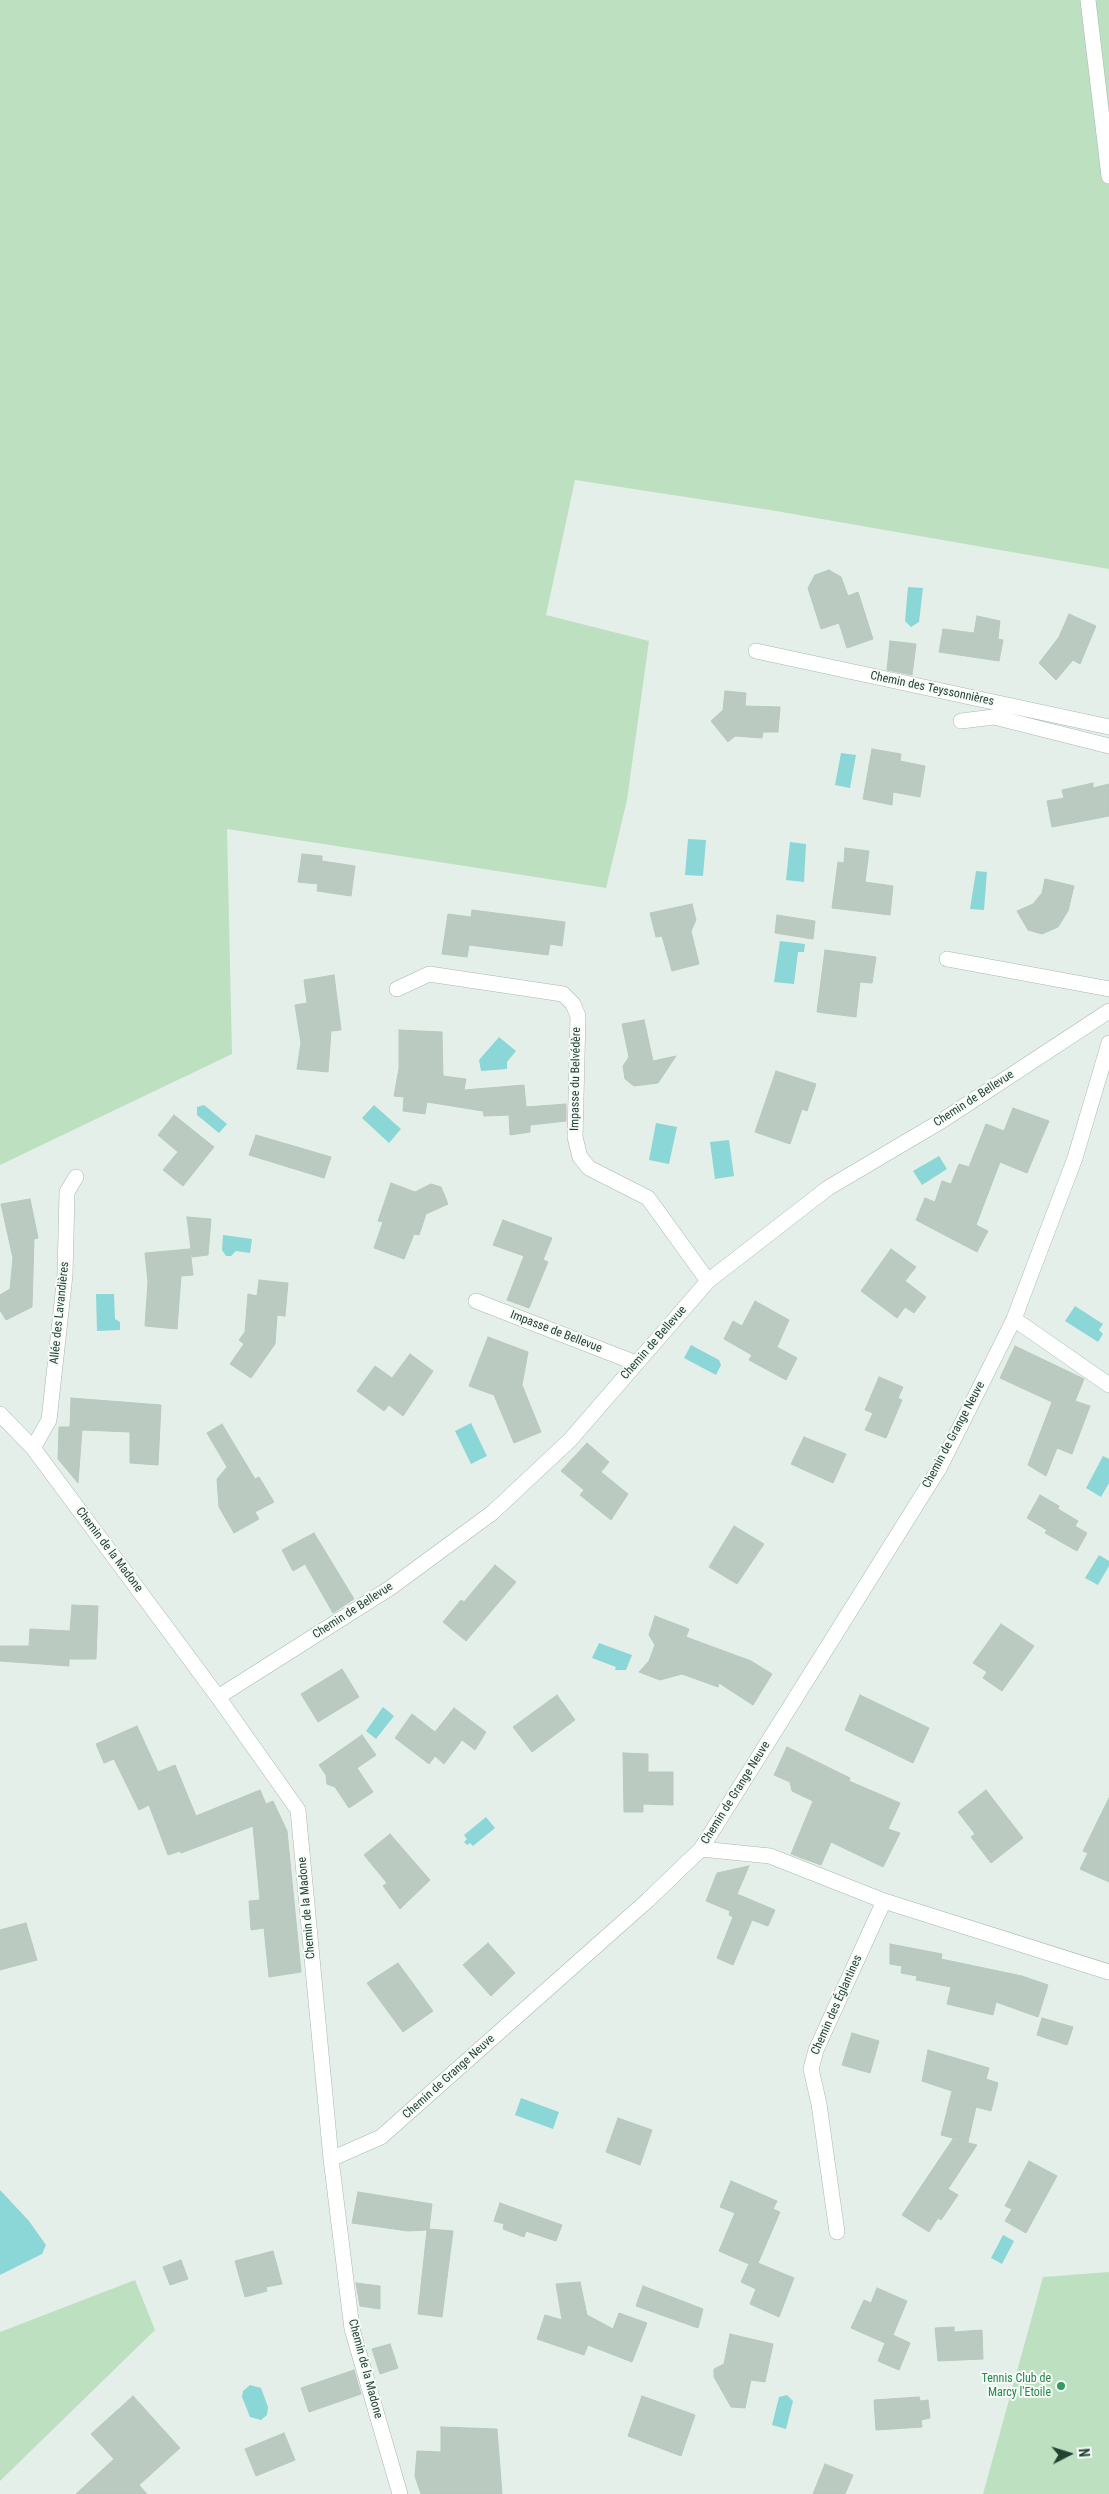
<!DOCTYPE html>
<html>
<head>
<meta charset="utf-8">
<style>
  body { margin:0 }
  #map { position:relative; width:1109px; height:2494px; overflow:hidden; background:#e5efe9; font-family:"Roboto Condensed",sans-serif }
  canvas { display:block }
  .north { position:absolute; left:1044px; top:2429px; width:50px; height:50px; -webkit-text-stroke:4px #f6fbf8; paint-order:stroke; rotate:85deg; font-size:14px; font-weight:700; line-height:20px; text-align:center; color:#234235 }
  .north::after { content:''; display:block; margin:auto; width:18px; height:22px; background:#234235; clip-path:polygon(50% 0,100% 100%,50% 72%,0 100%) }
</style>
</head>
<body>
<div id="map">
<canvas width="1109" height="2494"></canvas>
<div class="north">N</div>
</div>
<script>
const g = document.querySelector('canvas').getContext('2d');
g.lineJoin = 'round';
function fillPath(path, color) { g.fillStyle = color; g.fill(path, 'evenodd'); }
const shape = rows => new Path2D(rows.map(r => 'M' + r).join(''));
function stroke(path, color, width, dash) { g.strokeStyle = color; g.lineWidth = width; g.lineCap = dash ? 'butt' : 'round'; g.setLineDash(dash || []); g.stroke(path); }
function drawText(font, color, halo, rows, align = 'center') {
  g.font = font + ' "Roboto Condensed",sans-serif'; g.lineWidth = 4; g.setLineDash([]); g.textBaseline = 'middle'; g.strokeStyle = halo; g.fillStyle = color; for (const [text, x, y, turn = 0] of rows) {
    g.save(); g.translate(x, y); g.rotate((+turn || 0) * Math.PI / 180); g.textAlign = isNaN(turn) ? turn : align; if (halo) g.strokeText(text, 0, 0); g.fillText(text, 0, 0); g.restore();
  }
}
fillPath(shape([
  [0,0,1109,0,1109,569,770,510,575,480,546,615,649,641,627,800,606,888,227,829,232,1054,0,1165],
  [1109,2272,1109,2494,983,2494,1043,2277],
  [135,2280,155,2330,0,2481,0,2332]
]), '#bde0c1');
fillPath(shape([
  [908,587,923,588,919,622,911,627,905,621],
  [841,753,856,755,850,788,835,785],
  [688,839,706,840,703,876,685,875],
  [790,842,806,844,804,882,786,880],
  [976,871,987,872,984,910,970,909],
  [780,941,805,944,804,952,798,952,794,984,774,982],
  [499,1037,516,1051,507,1062,507,1069,481,1071,479,1060],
  [204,1105,227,1124,219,1133,197,1115,197,1107],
  [374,1105,401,1129,389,1143,362,1118],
  [656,1123,677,1127,669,1164,649,1160],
  [729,1140,734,1176,715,1179,710,1142],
  [939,1156,947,1169,922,1185,913,1171],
  [223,1235,252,1239,250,1253,236,1251,231,1256,226,1256,222,1250],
  [96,1294,114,1294,115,1319,120,1322,120,1330,97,1331],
  [1075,1306,1103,1324,1099,1330,1103,1334,1098,1342,1065,1321],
  [691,1345,719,1360,721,1365,716,1375,684,1358],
  [471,1423,487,1456,471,1464,455,1431],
  [1103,1456,1109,1459,1109,1483,1101,1497,1086,1488],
  [1099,1555,1109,1561,1109,1566,1098,1585,1085,1578],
  [599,1643,632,1655,626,1670,615,1670,616,1667,592,1658],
  [383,1707,394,1716,376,1739,366,1731],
  [486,1817,495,1828,473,1846,470,1843,467,1845,464,1842,467,1839,464,1835],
  [521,2098,559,2112,553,2129,515,2115],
  [0,2190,29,2221,46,2245,42,2254,0,2275],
  [1003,2235,1014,2241,1002,2264,991,2258],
  [250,2385,261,2388,268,2407,267,2415,261,2420,250,2417,242,2397,243,2391],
  [787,2395,793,2401,786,2429,772,2425,779,2397]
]), '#8bd6d6');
const building = shape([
  [829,570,841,577,848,596,858,592,873,639,847,648,839,623,821,629,808,588,815,575,829,570],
  [1069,614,1096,626,1080,664,1073,660,1056,680,1039,663,1059,637,1069,614],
  [977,616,1000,621,998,639,1003,640,999,661,939,652,943,629,974,633,977,616],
  [890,641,916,644,912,675,887,670,890,641],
  [725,691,746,693,745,706,780,707,778,732,763,732,762,738,735,736,728,742,711,721,723,710,725,691],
  [872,749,901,754,900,761,925,766,920,797,893,792,892,805,863,799,872,749],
  [1093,783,1093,788,1109,784,1109,816,1052,827,1047,801,1064,798,1062,790,1093,783],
  [845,848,869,851,865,882,893,886,890,915,832,908,838,862,844,863,845,848],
  [302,854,322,856,322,861,355,866,351,896,317,891,318,884,298,882,302,854],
  [1045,879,1074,886,1068,911,1058,927,1042,934,1028,930,1017,911,1033,904,1042,893,1045,879],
  [692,904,696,920,691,931,699,964,672,971,662,936,656,937,650,913,692,904],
  [472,910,565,922,562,946,550,944,548,955,469,945,467,957,442,954,448,914,471,917,472,910],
  [777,915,815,921,813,939,775,933,777,915],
  [825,950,876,957,872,983,860,982,856,1017,817,1012,825,950],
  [334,975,341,1030,331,1031,328,1072,297,1069,301,1043,295,1005,307,1003,304,980,334,975],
  [644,1020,653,1061,676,1056,658,1083,634,1086,625,1079,623,1066,629,1057,622,1024,644,1020],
  [399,1030,442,1032,443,1076,466,1079,464,1090,524,1085,526,1107,566,1104,566,1121,530,1125,530,1132,510,1135,509,1115,484,1116,483,1111,427,1102,425,1114,403,1111,404,1097,394,1096,399,1068,399,1030],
  [776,1071,816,1084,807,1111,802,1109,790,1144,755,1132,776,1071],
  [1013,1108,1049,1121,1027,1173,1000,1162,976,1225,988,1231,977,1252,916,1220,925,1198,935,1202,942,1181,951,1184,959,1164,969,1167,986,1124,1004,1131,1013,1108],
  [174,1115,214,1147,183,1186,163,1170,178,1152,158,1135,174,1115],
  [256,1135,331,1157,324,1178,249,1155,256,1135],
  [391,1183,415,1192,431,1184,441,1187,448,1204,426,1214,419,1235,414,1234,404,1259,374,1248,383,1222,378,1221,391,1183],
  [30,1199,38,1238,34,1239,32,1307,6,1320,0,1310,0,1295,10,1289,13,1258,1,1204,30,1199],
  [187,1217,211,1219,208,1255,192,1257,187,1217],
  [503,1220,552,1238,543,1260,548,1262,529,1308,507,1300,524,1256,493,1245,503,1220],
  [190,1249,193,1275,181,1276,177,1329,145,1326,148,1282,145,1253,190,1249],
  [891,1249,916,1267,905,1281,926,1297,914,1313,905,1307,897,1318,861,1291,891,1249],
  [259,1280,288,1283,285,1316,277,1315,275,1344,251,1378,230,1364,244,1344,239,1340,245,1332,248,1294,257,1296,259,1280],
  [755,1301,789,1320,777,1347,797,1358,786,1380,749,1360,752,1355,724,1339,733,1321,742,1326,755,1301],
  [488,1337,528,1352,522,1385,541,1432,514,1443,494,1395,469,1386,488,1337],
  [1015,1346,1084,1379,1075,1401,1090,1406,1072,1454,1057,1448,1046,1476,1028,1465,1052,1402,1000,1378,1015,1346],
  [410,1354,433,1371,403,1416,389,1405,384,1411,357,1391,375,1366,392,1378,410,1354],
  [879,1377,903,1387,898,1398,902,1400,886,1438,865,1430,873,1413,865,1410,879,1377],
  [71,1398,161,1405,158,1465,130,1463,130,1432,82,1430,78,1483,58,1459,59,1427,70,1427,71,1398],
  [222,1424,255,1479,259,1477,274,1502,255,1512,259,1519,234,1533,219,1507,217,1479,227,1467,207,1433,222,1424],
  [804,1437,846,1454,833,1483,791,1464,804,1437],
  [587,1443,609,1462,601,1472,628,1494,611,1520,580,1495,584,1490,561,1471,587,1443],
  [1040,1495,1059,1506,1058,1509,1078,1521,1075,1526,1087,1533,1077,1551,1045,1533,1047,1530,1027,1518,1040,1495],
  [734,1526,764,1544,737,1584,709,1567,734,1526],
  [314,1533,354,1599,333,1613,305,1564,293,1571,282,1550,314,1533],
  [495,1565,516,1582,466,1641,443,1622,461,1600,464,1602,495,1565],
  [72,1605,98,1606,96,1659,69,1659,69,1666,0,1661,0,1646,29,1646,30,1629,70,1631,72,1605],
  [655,1616,689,1629,686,1637,751,1661,772,1674,753,1705,719,1683,718,1687,682,1674,660,1680,639,1672,649,1661,655,1645,649,1635,655,1616],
  [1001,1624,1034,1646,1002,1691,983,1678,987,1672,973,1663,1001,1624],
  [342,1669,359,1697,318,1722,301,1694,342,1669],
  [557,1695,575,1720,532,1752,513,1727,557,1695],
  [860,1695,929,1728,913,1763,845,1730,860,1695],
  [454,1708,486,1732,475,1750,462,1740,444,1764,435,1756,429,1764,395,1738,412,1714,435,1732,454,1708],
  [137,1726,158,1772,175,1765,196,1816,260,1790,266,1804,273,1801,287,1831,301,1972,269,1977,264,1928,251,1930,249,1901,260,1900,253,1826,181,1853,180,1851,168,1855,149,1805,139,1810,114,1759,104,1763,96,1744,137,1726],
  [362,1735,376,1755,357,1768,373,1792,349,1808,335,1787,327,1784,326,1775,319,1765,362,1735],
  [787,1747,850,1778,849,1781,900,1803,888,1829,900,1833,883,1867,831,1842,821,1865,791,1854,813,1801,792,1791,790,1782,774,1775,787,1747],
  [623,1753,648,1754,648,1772,673,1772,673,1805,643,1804,643,1812,624,1812,623,1753],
  [986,1790,1023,1838,991,1863,971,1837,975,1834,958,1812,986,1790],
  [1109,1798,1109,1882,1080,1869,1088,1853,1083,1851,1109,1798],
  [390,1834,430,1880,400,1909,383,1886,387,1883,364,1855,390,1834],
  [749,1866,737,1894,775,1910,768,1926,752,1920,733,1965,717,1958,733,1917,729,1915,730,1911,706,1901,717,1873,749,1866],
  [26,1923,37,1960,0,1970,0,1930,26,1923],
  [488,1943,515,1973,491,1996,463,1965,488,1943],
  [890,1944,942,1954,941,1959,1022,1976,1048,1985,1038,2017,996,2002,993,2015,947,2004,951,1987,916,1980,917,1976,901,1973,902,1966,890,1964,890,1944],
  [398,1963,433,2011,403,2032,367,1983,398,1963],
  [1042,2018,1073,2027,1067,2045,1037,2035,1042,2018],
  [852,2033,879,2041,870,2073,842,2065,852,2033],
  [928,2050,989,2068,986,2079,998,2083,991,2111,976,2107,968,2142,941,2135,952,2091,922,2081,928,2050],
  [618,2118,652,2130,640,2165,606,2152,618,2118],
  [953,2139,977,2145,948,2189,958,2195,941,2220,938,2218,929,2232,902,2215,953,2139],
  [1029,2161,1057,2176,1026,2233,1005,2221,1012,2209,1005,2206,1029,2161],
  [731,2181,777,2201,773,2209,780,2212,758,2263,794,2278,779,2317,750,2304,756,2289,741,2282,749,2264,719,2251,735,2213,720,2207,731,2181],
  [358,2192,432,2204,429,2229,453,2231,442,2317,418,2314,427,2230,408,2231,352,2223,358,2192],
  [500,2203,562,2225,556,2241,526,2231,524,2237,503,2229,504,2224,494,2221,500,2203],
  [273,2251,282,2284,266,2287,267,2291,245,2297,235,2261,273,2251],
  [181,2260,188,2279,170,2285,163,2267,181,2260],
  [580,2282,587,2315,613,2329,619,2313,647,2323,632,2362,588,2345,584,2355,537,2339,545,2315,562,2320,556,2284,580,2282],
  [356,2283,380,2286,380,2309,360,2306,356,2283],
  [643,2286,703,2309,698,2328,636,2306,643,2286],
  [877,2288,907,2301,893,2335,910,2343,899,2370,878,2361,885,2343,851,2328,864,2300,871,2303,877,2288],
  [954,2327,954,2332,982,2330,983,2359,938,2361,935,2328,954,2327],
  [730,2334,773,2344,765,2382,751,2380,745,2408,731,2407,714,2377,714,2369,724,2364,730,2334],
  [390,2344,398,2368,380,2374,372,2349,390,2344],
  [354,2370,361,2394,309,2412,301,2388,354,2370],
  [133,2396,180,2448,139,2485,147,2494,76,2494,114,2459,91,2434,133,2396],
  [642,2396,695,2415,681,2456,628,2436,642,2396],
  [919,2397,920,2401,928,2400,930,2418,921,2420,922,2427,876,2430,874,2400,919,2397],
  [441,2427,497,2429,502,2494,421,2494,415,2476,417,2451,441,2452,441,2427],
  [284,2433,295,2460,256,2476,245,2449,284,2433],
  [825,2464,853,2475,845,2494,813,2494,825,2464]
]);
fillPath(building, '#bacac1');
stroke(building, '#b7c9bf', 1);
const minor = shape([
  [1088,0,1109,176],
  [756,651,1109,727],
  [961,721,994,717,1109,746],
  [947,959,1109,989],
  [397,989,429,974,563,994,573,1004,578,1016,575,1137,580,1157,589,1168,648,1198,708,1281],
  [476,1301,636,1363],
  [1014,1319,1109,1385],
  [0,1414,33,1448,218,1697,298,1810,331,2159,352,2329,400,2494],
  [33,1448,49,1420,65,1275,67,1192,76,1177],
  [218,1697,390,1588,492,1513,570,1440,708,1281,828,1188,943,1120,1109,1011],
  [701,1849,770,1856,884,1901,1109,1972],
  [331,2159,381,2137,648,1900,701,1849,940,1467,1014,1319,1075,1158,1109,1043],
  [837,2232,819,2104,811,2069,816,2050,884,1901]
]);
stroke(minor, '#a7b8af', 16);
stroke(minor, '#fff', 15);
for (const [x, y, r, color] of [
  [1061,2386,5,"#2e9e5b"]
]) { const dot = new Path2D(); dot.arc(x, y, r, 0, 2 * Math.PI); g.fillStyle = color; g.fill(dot); stroke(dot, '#f6fbf8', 2); }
drawText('12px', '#234235', '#f6fbf8', [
  ["Chemin des Teyssonnières",932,689,12],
  ["Impasse du Belvédère",576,1079,-89],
  ["Chemin de Bellevue",974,1099,-33],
  ["Allée des Lavandières",60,1313,-84],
  ["Impasse de Bellevue",556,1332,21],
  ["Chemin de Bellevue",654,1343,-49],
  ["Chemin de Grange Neuve",954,1435,-62],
  ["Chemin de la Madone",109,1550,53],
  ["Chemin de Bellevue",353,1611,-33],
  ["Chemin de Grange Neuve",736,1793,-58],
  ["Chemin de la Madone",307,1908,-95],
  ["Chemin des Églantines",837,2005,-66],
  ["Chemin de Grange Neuve",449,2077,-42],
  ["Chemin de la Madone",365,2369,75]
]);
drawText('12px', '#27864d', '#f6fbf8', [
  ["Tennis Club de",1051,2379],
  ["Marcy l'Etoile",1051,2393]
], 'right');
</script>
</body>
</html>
